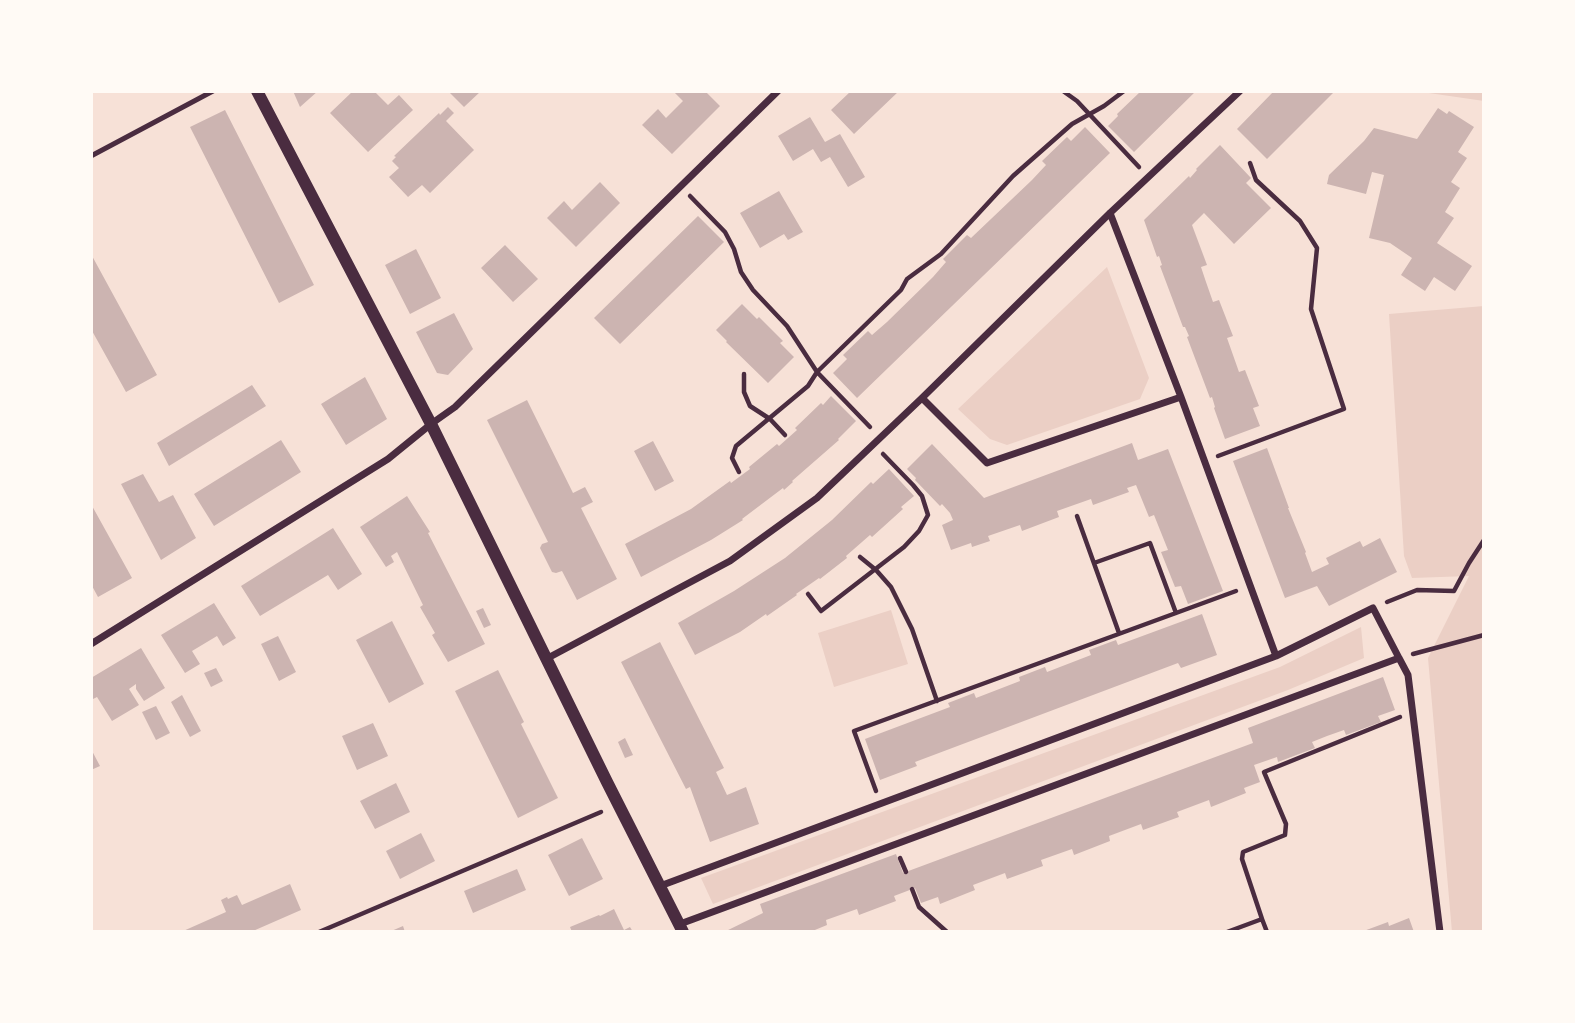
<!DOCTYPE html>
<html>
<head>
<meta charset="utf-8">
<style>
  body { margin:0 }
  #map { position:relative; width:1575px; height:1023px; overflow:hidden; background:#f7e1d7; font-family:Poppins,sans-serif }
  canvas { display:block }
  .frame { position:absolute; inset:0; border:93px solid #fffaf5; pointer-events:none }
</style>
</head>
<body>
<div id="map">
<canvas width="1575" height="1023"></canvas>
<div class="frame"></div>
</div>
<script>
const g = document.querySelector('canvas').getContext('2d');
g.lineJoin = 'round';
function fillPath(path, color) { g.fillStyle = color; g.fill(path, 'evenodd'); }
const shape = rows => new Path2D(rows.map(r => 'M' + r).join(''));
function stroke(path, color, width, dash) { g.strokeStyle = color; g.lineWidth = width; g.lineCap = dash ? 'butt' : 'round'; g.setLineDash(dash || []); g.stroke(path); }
fillPath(shape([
  [1422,91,1484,91,1484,101,1422,92],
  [1107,267,1149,378,1140,399,1007,445,990,439,958,409],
  [1484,306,1484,932,1452,932,1428,658,1469,576,1412,578,1404,556,1389,314],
  [891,610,908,664,834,687,818,633],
  [1361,627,1364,658,1288,690,713,904,701,878,1280,667]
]), '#ebcfc5');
fillPath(shape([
  [293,91,318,91,300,107],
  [353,91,374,91,388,105,399,95,413,110,368,152,330,113],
  [448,91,481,91,464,107],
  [673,91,705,91,720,106,672,154,642,125,658,109,666,118,683,101],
  [851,91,899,91,854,134,831,110],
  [1141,91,1196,91,1134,152,1108,126,1118,116,1117,114],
  [1274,91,1335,91,1267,159,1237,129],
  [448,107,454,113,446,121,474,150,430,193,422,185,408,197,389,177,399,168,392,161,396,157,394,156,439,113,440,115],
  [1438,108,1447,114,1449,111,1474,127,1458,152,1467,158,1451,182,1460,188,1445,212,1454,218,1437,243,1472,266,1455,291,1434,277,1425,291,1401,275,1412,258,1390,243,1369,238,1384,175,1372,172,1366,194,1327,184,1329,175,1364,141,1374,128,1417,139],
  [225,110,314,285,279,303,190,127],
  [810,117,825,142,840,134,865,177,848,187,830,157,821,162,813,149,793,161,778,136],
  [1085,127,1110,153,857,398,833,373,847,359,843,355,868,331,872,335,887,322,933,277,946,262,943,259,967,235,971,238,1032,180,1046,165,1042,161,1067,137,1071,141],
  [1220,145,1251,178,1246,183,1271,208,1234,244,1204,213,1192,225,1207,265,1201,267,1206,282,1213,302,1219,300,1233,336,1227,338,1239,372,1245,370,1259,406,1253,408,1260,426,1225,439,1214,408,1215,407,1212,397,1210,398,1187,337,1189,336,1185,327,1183,327,1160,266,1162,265,1159,256,1157,257,1144,220,1189,176,1190,178,1197,170,1196,169],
  [600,182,620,203,576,247,547,218,564,201,572,210],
  [779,191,803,232,788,240,784,234,760,248,740,213],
  [698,216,724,242,620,344,594,318],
  [505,245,538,279,513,302,481,268],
  [416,249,441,298,410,314,385,265],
  [91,254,157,375,126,392,91,329],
  [742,304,757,319,759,317,783,341,780,343,794,357,768,383,726,342,727,341,716,330],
  [454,313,473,349,448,375,437,373,416,332],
  [365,377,387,419,346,445,321,404],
  [252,385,266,406,169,466,157,443],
  [831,396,856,421,838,439,839,440,792,481,793,482,784,490,783,488,742,519,743,520,711,540,641,577,625,544,691,509,730,481,731,483,750,469,749,467,777,444,779,446,797,430,795,428,821,403,823,405],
  [527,400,573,493,585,487,593,502,581,508,617,579,577,600,562,571,556,573,552,572,540,548,542,544,548,542,487,420],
  [281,440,301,472,214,526,194,494],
  [653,441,674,481,655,491,634,451],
  [1132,443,1138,460,1168,449,1223,591,1188,604,1181,586,1175,587,1161,552,1168,550,1154,515,1149,517,1136,485,1127,488,1129,492,1093,505,1091,499,1057,511,1059,517,1022,531,1020,525,988,536,990,541,972,547,971,543,951,550,942,525,953,520,950,513,942,504,940,506,915,480,916,478,907,469,932,444,984,498],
  [1267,448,1289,508,1288,508,1306,552,1305,553,1312,572,1329,564,1326,558,1360,541,1363,547,1380,538,1397,572,1329,606,1317,586,1285,598,1233,461],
  [889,469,914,496,901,507,903,509,872,537,870,535,846,556,847,558,820,579,819,578,796,594,797,595,767,616,766,614,740,632,695,655,678,623,734,591,785,558,832,520,871,482,873,484],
  [143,474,159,502,173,495,196,538,161,560,121,484],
  [407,496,430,532,428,533,485,644,448,662,432,635,435,633,420,607,423,605,397,552,391,556,394,562,386,567,360,527],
  [91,504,132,578,98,597,91,584],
  [333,528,362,574,338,590,328,575,260,616,241,586],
  [214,603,236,638,223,646,217,636,192,651,200,664,185,673,161,635],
  [483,608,491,625,484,628,476,611],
  [1202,614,1217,655,1181,668,1178,663,915,762,917,766,880,780,865,739,950,707,948,703,974,693,976,698,1020,681,1019,677,1045,667,1047,672,1091,655,1089,650,1116,640,1118,645],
  [392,621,424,684,389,703,356,640],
  [278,636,296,672,279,681,261,644],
  [660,642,724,768,716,772,727,795,746,787,759,824,710,842,690,787,686,789,621,662],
  [141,648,165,688,144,701,136,689,136,684,129,689,139,705,112,721,97,697,91,700,91,678],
  [216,668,223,681,211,687,204,673],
  [498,670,524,722,521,724,558,798,518,818,455,691],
  [1383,677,1395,710,1378,716,1381,722,1346,735,1344,730,1327,736,1312,742,1315,748,1278,762,1277,757,1254,765,1260,782,1244,788,1246,793,1211,807,1209,800,1177,812,1179,817,1143,830,1141,824,1109,836,1110,841,1074,855,1072,849,1041,860,1043,866,1007,879,1005,873,973,885,975,890,940,904,938,897,921,903,915,888,894,896,896,901,859,915,857,909,826,920,827,925,810,932,724,932,763,913,760,904,896,854,903,873,1253,743,1248,728],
  [182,695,201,731,190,737,171,702],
  [156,706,170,733,156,740,142,712],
  [373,723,388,756,357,770,342,736],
  [625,738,633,755,625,758,618,742],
  [91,749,100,766,91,770],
  [396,783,410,812,375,829,360,801],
  [421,833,435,861,400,879,386,851],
  [582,838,603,879,569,896,548,855],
  [517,869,526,890,473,913,464,891],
  [290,884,301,910,253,931,181,932,226,912,221,900,227,897,228,899,237,895,242,905],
  [614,909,624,930,630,927,633,932,572,932,570,927,599,915,600,916],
  [1409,918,1414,932,1361,932,1388,922,1389,926],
  [403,926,405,932,389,932]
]), '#ccb4b1');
stroke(shape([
  [1063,91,1077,101,1139,167],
  [690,196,725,232,734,249,741,272,753,290,787,326,817,372,870,427],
  [744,374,744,392,750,406,770,419,785,435],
  [1218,456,1344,409,1311,309,1317,248,1300,221,1256,180,1250,163],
  [739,472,732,458,736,446,808,386,817,372,901,290,907,279,941,254,1013,176,1072,124,1104,106,1124,91],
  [1077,516,1119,633],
  [860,557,876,570,891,587,912,629,937,701],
  [1094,563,1150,543,1176,613],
  [808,594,821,611,904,547,919,531,928,515,922,496,913,485,883,454],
  [1387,602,1417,590,1454,591,1469,563,1484,540],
  [1413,654,1484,635],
  [876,791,854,731,1236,591],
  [900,858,906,872],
  [912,889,919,907,947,932],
  [1262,919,1242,859,1243,852,1285,835,1286,824,1264,772,1400,717],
  [319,932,601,812],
  [1227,932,1262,919,1267,932]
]), '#4a2c40', 4.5);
stroke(shape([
  [91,156,213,91]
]), '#4a2c40', 5);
stroke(shape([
  [1110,213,1181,397,1276,656],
  [922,398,987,463,1181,397],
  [91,644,388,459,431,424,455,407,778,91],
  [1399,658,1408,675,1440,932],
  [546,659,730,561,817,498,922,398,1110,213,1240,91],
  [660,886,1276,656,1373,608,1399,658,680,924]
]), '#4a2c40', 7);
stroke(shape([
  [257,91,431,424,607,782,683,932]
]), '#4a2c40', 12);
</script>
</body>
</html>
